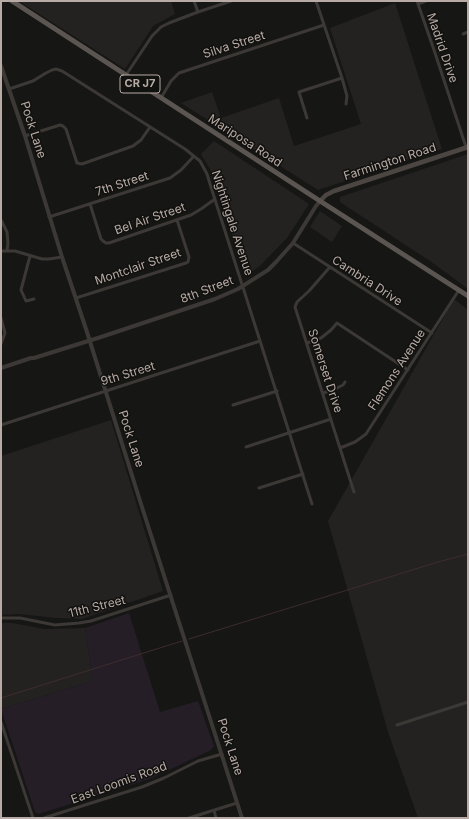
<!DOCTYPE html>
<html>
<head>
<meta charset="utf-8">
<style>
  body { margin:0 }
  #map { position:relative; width:469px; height:819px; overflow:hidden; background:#161614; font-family:Inter,sans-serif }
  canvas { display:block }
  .frame { position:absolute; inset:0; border:2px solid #b8aba5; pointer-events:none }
</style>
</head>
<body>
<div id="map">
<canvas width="469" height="819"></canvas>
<div class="frame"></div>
</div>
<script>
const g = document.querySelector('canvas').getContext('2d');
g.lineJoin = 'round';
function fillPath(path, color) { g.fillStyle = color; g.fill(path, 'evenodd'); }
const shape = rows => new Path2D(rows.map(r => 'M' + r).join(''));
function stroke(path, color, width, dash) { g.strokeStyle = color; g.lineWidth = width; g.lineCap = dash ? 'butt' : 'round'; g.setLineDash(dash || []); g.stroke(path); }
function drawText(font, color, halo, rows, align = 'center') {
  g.font = font + ' Inter,sans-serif'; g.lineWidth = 3; g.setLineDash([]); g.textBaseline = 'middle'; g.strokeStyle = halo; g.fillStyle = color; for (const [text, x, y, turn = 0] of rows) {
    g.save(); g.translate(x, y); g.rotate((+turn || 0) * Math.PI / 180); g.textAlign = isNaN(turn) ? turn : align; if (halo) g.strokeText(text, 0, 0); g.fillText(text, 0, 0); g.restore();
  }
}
fillPath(shape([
  [19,1,171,1,175,14,153,26,125,69],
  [395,3,442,149,318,190,181,103,212,92,221,118,279,98,294,146,361,124,330,28],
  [214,141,309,204,287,238,261,265,249,274,244,272,211,171,201,154],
  [468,154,468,289,433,263,340,202,340,197],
  [320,211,342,226,332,242,310,227],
  [454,299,468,310,468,818,418,818,388,732,328,521],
  [111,420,163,591,82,619,56,618,19,614,1,615,1,456],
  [1,623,12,623,45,629,85,628,93,681,1,709]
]), '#242220');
fillPath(shape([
  [129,613,160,712,198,701,214,746,211,750,152,778,39,814,35,812,1,709,93,681,85,628]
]), '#251e27');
stroke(shape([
  [189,639,438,562,468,554],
  [1,698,182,641]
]), '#3d2d2c', 1);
stroke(shape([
  [194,1,198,12],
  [316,1,342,78,347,96,346,104],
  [417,1,434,50,466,147],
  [418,4,426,1],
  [463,34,468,32],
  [126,75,152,36,161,27,169,23,198,12,231,1],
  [9,89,33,81,46,73,52,70,56,69,62,71,185,149,200,161,207,174,210,184,312,504],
  [161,98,171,81,179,73,324,25],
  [307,118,299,92,342,78],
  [25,136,60,125,63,126,66,129,76,160,77,163,82,164,133,146,141,140,150,127],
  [90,204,101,239,103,241,106,243,109,243,191,215,201,209,215,199],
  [49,217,170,178,181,170,194,156],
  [1,220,7,232,8,243,7,251],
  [293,243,432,333],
  [1,251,15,251,42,259,49,259,62,257],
  [30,256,21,290,26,301,34,299],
  [330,267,309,291,297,302,295,307,354,492],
  [76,298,186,263,188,262,189,257,177,220],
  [1,318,5,333,1,344],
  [307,343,321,338,331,330,337,323,408,370],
  [323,393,333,390,343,385,345,382],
  [233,405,277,391],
  [1,425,260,341],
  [246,447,331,419],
  [340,448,355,442,366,434,459,290],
  [259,488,303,474],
  [1,618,20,618,55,625,79,623,91,621,171,595],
  [1,722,33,818],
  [397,725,468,702],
  [214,810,216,818],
  [44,818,142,787,164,778,198,761,222,754],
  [189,818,237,803]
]), '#3c3835', 3);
stroke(shape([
  [1,66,25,136,62,257,87,332,141,504,242,818],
  [1,368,31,358,34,358,101,337,215,299,238,289,268,270,276,262,293,243,316,206,320,201]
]), '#3c3835', 4);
stroke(shape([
  [320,201,326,195,334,191,468,147]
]), '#4c4643', 4.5);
stroke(shape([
  [12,1,320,201,468,296]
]), '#5b5551', 5);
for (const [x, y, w] of [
  [140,84,40]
]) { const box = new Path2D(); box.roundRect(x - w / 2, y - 9, w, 18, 3); g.fillStyle = '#11110f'; g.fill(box); stroke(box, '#b8aba5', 1); }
drawText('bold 11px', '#b8aba5', null, [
  ["CR J7",140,84]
]);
drawText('12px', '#b8aba5', '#11110f', [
  ["Silva Street",234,45,-18],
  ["Madrid Drive",442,48,71],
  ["Pock Lane",33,130,72],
  ["Mariposa Road",245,141,33],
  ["Farmington Road",390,162,-18],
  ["7th Street",122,184,-18],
  ["Bel Air Street",150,219,-19],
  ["Nightingale Avenue",232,223,72],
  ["Montclair Street",138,267,-19],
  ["Cambria Drive",367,281,33],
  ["8th Street",207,290,-21],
  ["Flemons Avenue",397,370,-57],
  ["Somerset Drive",325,371,72],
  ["9th Street",128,374,-17],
  ["Pock Lane",131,439,72],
  ["11th Street",97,607,-14],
  ["Pock Lane",230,747,72],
  ["East Loomis Road",119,783,-20]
]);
</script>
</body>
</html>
